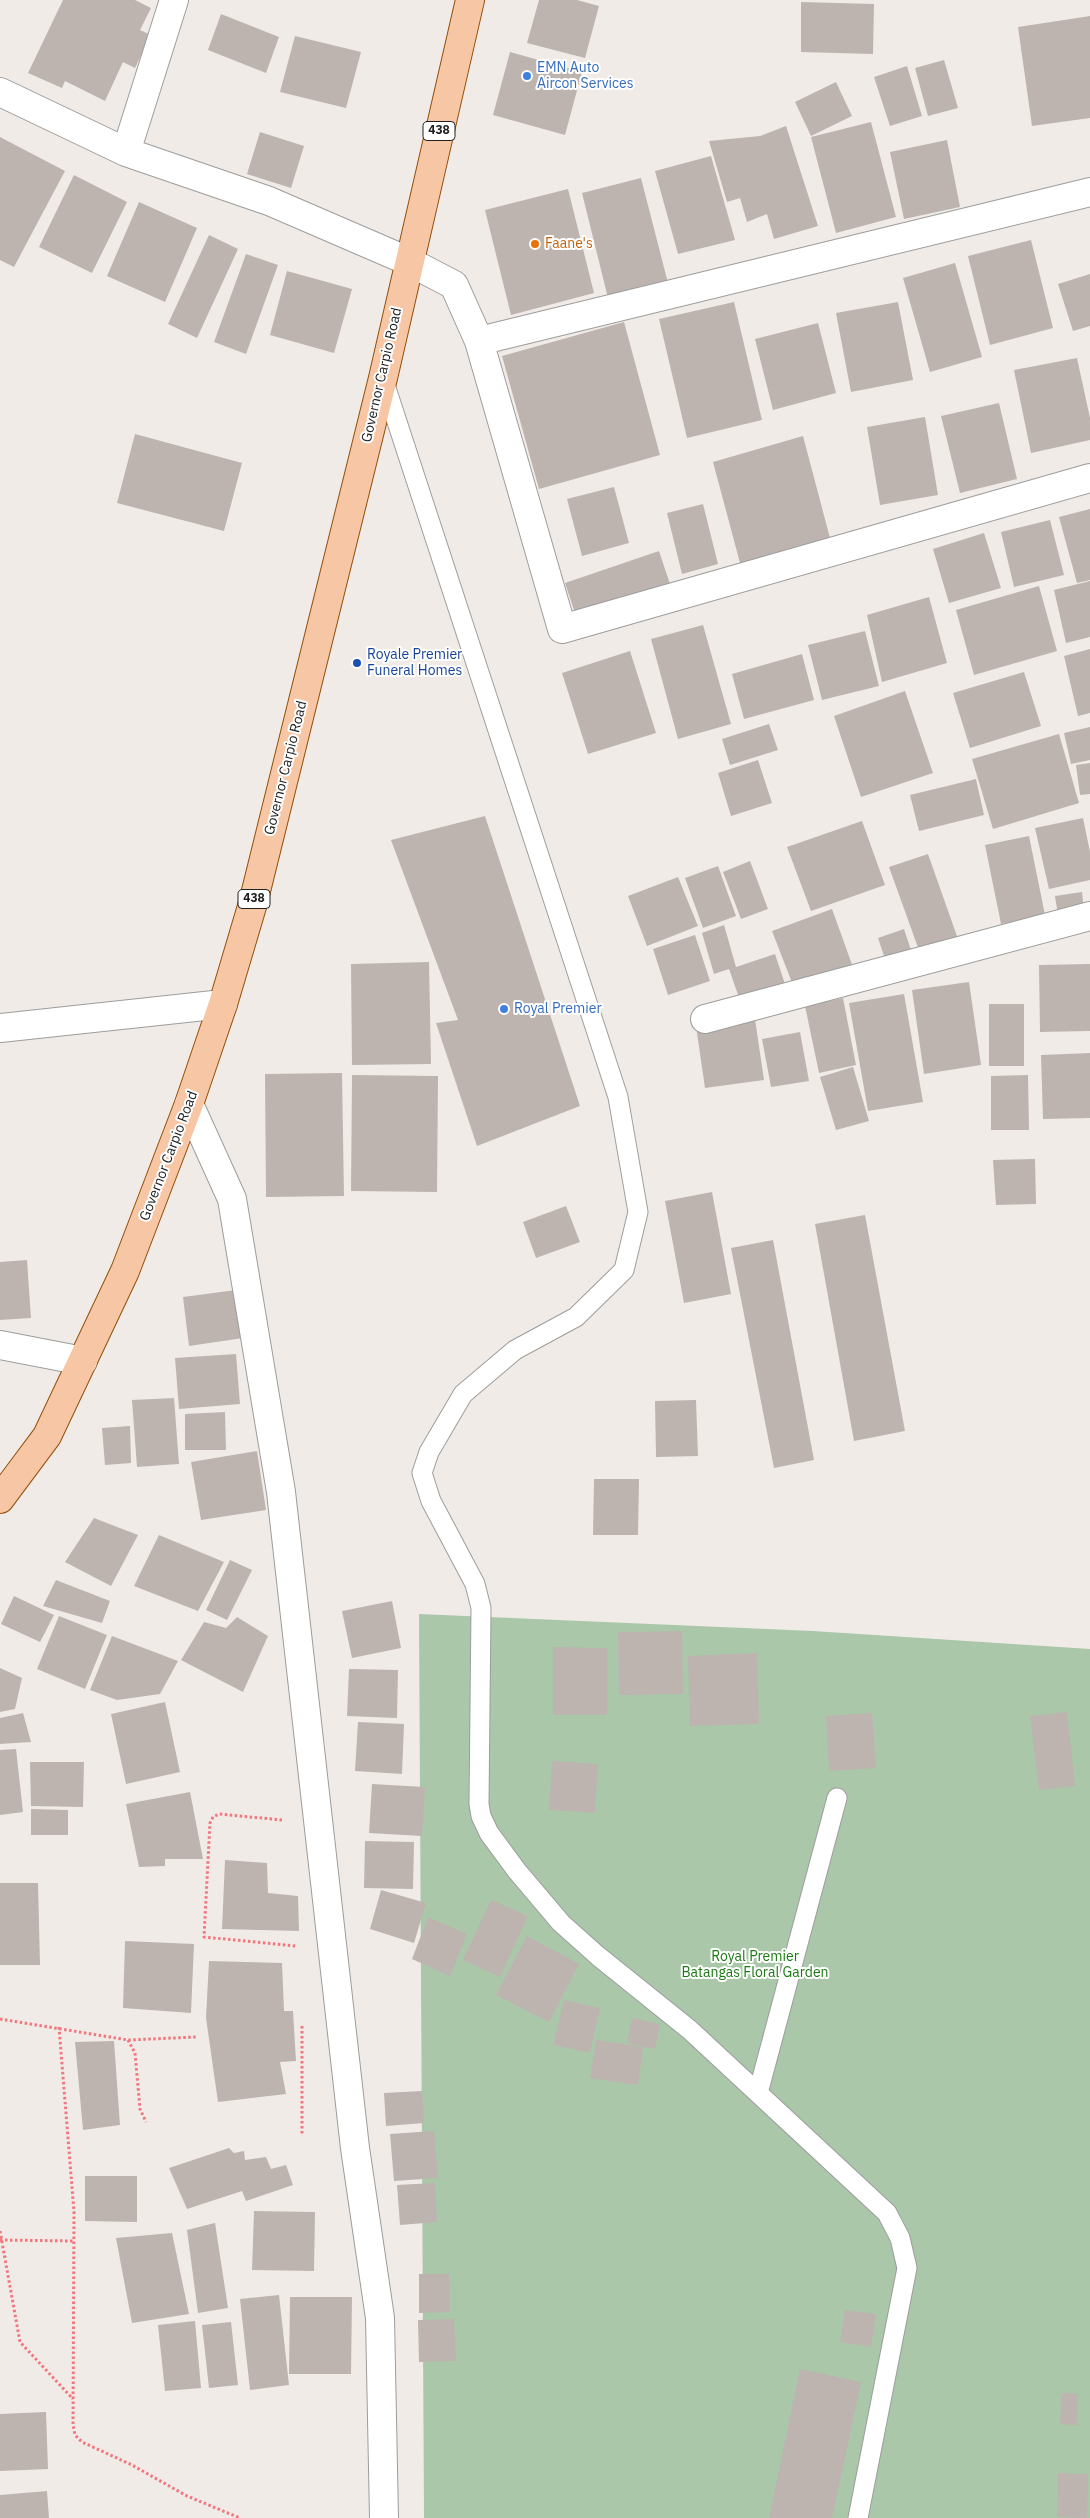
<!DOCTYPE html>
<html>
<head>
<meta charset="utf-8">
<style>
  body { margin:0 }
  canvas { display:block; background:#f0ebe7 }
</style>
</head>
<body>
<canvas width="1090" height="2518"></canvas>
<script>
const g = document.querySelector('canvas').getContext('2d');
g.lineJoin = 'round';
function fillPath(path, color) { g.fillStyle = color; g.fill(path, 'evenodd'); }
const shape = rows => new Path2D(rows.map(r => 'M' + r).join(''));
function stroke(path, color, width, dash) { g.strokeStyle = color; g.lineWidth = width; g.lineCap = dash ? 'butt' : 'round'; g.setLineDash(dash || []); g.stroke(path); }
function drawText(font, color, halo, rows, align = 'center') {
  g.font = font + ' "IBM Plex Sans",sans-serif'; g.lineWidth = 4; g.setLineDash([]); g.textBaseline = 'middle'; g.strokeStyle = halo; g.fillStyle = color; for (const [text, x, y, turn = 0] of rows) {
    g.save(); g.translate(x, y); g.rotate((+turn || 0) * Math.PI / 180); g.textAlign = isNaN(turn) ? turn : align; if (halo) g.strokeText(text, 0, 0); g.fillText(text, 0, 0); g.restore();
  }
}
fillPath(shape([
  [419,1614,813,1631,1090,1649,1090,2518,424,2518]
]), '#aac7a9');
fillPath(shape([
  [63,0,135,0,151,8,140,30,151,35,135,68,123,62,105,101,65,81,62,88,28,73],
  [539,0,577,0,599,6,585,58,527,43],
  [801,2,874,4,873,54,801,52],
  [221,14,279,37,266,73,208,50],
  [1090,16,1090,118,1032,126,1018,27],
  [295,36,361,52,346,108,280,92],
  [510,52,582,72,565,135,493,115],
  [944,60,958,108,928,116,915,68],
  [907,66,922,116,890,126,874,77],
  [836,82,852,116,811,136,795,102],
  [871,122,896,217,836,233,811,137],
  [786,126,818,226,774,239,767,214,747,222,740,198,727,202,709,141,760,136],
  [260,132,304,146,291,188,247,174],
  [0,137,65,171,14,267,0,260],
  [947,140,960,207,904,219,890,152],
  [711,156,735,240,678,254,655,171],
  [74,175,127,202,92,273,39,247],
  [641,178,668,283,608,298,582,193],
  [568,189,594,293,511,315,485,210],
  [139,202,197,228,165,302,107,276],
  [209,235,238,249,197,338,168,324],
  [1031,240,1053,328,990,345,968,256],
  [246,254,278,265,246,354,214,342],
  [955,263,982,357,930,372,903,278],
  [287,271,352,289,334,353,270,335],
  [1090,274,1090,326,1073,331,1058,284],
  [734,302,762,420,687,438,659,319],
  [898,302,913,380,851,392,836,313],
  [624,322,660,455,539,489,502,356],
  [818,323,836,393,773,410,755,339],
  [1077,358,1090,418,1090,440,1031,453,1014,370],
  [999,403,1017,479,960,493,941,416],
  [925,417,938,495,880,505,867,427],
  [135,434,242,463,224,531,117,503],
  [803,436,830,538,740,563,713,462],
  [614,487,629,543,582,556,567,499],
  [703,504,718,564,682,574,667,513],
  [1090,509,1090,580,1077,583,1059,517],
  [1050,520,1064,575,1014,587,1001,532],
  [984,533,1001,588,949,603,933,549],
  [659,551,672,590,578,622,565,583],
  [1090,581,1090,637,1066,643,1054,590],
  [1039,586,1057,651,974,675,956,610],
  [929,597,947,663,882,682,867,615],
  [703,625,731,724,678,739,651,639],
  [865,631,879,686,822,700,808,645],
  [1090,649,1090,713,1078,716,1064,656],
  [630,651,656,733,588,754,562,673],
  [802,654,814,700,744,719,732,674],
  [1024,672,1041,726,970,748,953,693],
  [905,691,933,773,861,797,834,716],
  [769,724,778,750,730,765,722,739],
  [1090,727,1090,760,1071,764,1064,733],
  [1059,734,1079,803,993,829,972,759],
  [758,760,772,803,731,816,718,773],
  [1090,763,1090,794,1080,795,1076,765],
  [976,779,984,815,919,831,910,795],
  [485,816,580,1106,477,1146,436,1023,458,1020,391,840],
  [1083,818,1090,852,1090,880,1049,889,1035,828],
  [862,821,885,885,811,911,787,847],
  [1029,836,1045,915,1001,924,985,845],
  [928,854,958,939,920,953,889,867],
  [750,861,768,909,741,919,723,872],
  [718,866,736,916,703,928,685,878],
  [678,877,698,926,647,946,628,896],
  [1082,892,1084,911,1058,915,1055,896],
  [832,909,854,970,796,993,772,931],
  [724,925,736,967,775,954,787,990,742,1006,729,969,714,974,702,933],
  [904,929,912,953,886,962,878,938],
  [695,935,710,981,668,995,653,949],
  [429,962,431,1064,352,1065,351,964],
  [1090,964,1090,1031,1040,1032,1039,965],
  [969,982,981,1065,924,1074,912,990],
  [904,994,923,1102,868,1111,849,1003],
  [843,998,856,1065,819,1073,805,1006],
  [989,1004,1024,1004,1024,1066,989,1066],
  [755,1019,764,1080,705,1088,696,1026],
  [800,1032,809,1081,771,1087,762,1039],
  [1090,1053,1090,1118,1043,1119,1041,1055],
  [853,1067,869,1121,836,1130,820,1077],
  [342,1073,344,1196,266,1197,265,1074],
  [352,1075,438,1076,437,1192,351,1191],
  [1028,1075,1029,1130,991,1130,991,1076],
  [1035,1159,1036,1204,996,1205,993,1160],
  [712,1192,731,1294,684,1303,665,1201],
  [566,1206,580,1242,536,1258,523,1222],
  [865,1215,905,1431,854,1441,815,1224],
  [773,1240,814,1460,774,1468,731,1248],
  [27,1260,31,1318,0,1320,0,1262],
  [236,1290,243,1338,189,1346,183,1297],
  [236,1354,240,1404,179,1409,175,1358],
  [174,1398,179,1464,137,1467,132,1400],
  [696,1400,698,1456,656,1457,655,1401],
  [225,1412,226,1450,185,1450,185,1414],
  [130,1426,131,1463,105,1465,102,1428],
  [257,1451,266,1510,201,1520,191,1462],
  [594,1479,639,1479,638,1535,593,1535],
  [94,1518,138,1535,111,1586,65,1562],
  [159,1535,224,1562,198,1611,134,1586],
  [230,1560,252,1570,227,1620,206,1610],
  [56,1580,110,1601,102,1623,43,1606],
  [14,1596,54,1615,40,1642,1,1624],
  [392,1601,401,1648,352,1658,342,1611],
  [59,1616,107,1635,85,1689,37,1669],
  [237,1617,268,1636,243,1692,181,1660,204,1622,226,1628],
  [682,1631,683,1694,619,1695,618,1632],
  [112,1636,178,1661,160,1694,117,1700,90,1690],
  [553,1647,607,1648,607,1715,553,1715],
  [757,1653,759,1724,690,1726,688,1656],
  [0,1668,22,1678,15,1709,0,1712],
  [349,1669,398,1670,397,1718,347,1716],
  [165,1702,180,1772,126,1784,111,1714],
  [1067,1712,1075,1786,1039,1790,1030,1716],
  [23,1713,31,1742,0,1744,0,1718],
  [872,1713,876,1768,829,1771,826,1716],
  [358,1722,404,1724,402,1774,355,1771],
  [16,1749,23,1812,0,1815,0,1750],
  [552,1761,598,1764,595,1813,549,1810],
  [30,1762,84,1762,83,1807,31,1806],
  [372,1784,425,1787,422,1836,369,1833],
  [190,1792,203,1859,165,1859,165,1866,139,1867,126,1804],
  [31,1809,68,1810,68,1835,31,1835],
  [365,1841,414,1842,413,1889,364,1888],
  [225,1860,267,1863,268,1893,298,1896,299,1931,222,1929],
  [0,1883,38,1883,40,1965,0,1965],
  [381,1890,426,1903,414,1943,370,1929],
  [491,1900,528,1916,500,1977,463,1960],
  [428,1917,467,1934,450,1976,412,1959],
  [527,1936,579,1964,549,2022,496,1995],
  [125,1941,194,1944,191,2013,123,2008],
  [209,1961,282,1963,284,2011,293,2011,296,2061,280,2062,286,2094,218,2102,206,2018],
  [564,2000,600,2008,590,2053,553,2045],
  [632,2018,660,2024,655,2049,627,2043],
  [596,2040,643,2047,638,2085,590,2078],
  [114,2041,120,2125,83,2130,75,2042],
  [422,2091,424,2123,386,2126,384,2093],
  [434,2131,438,2178,394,2181,390,2134],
  [229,2148,234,2153,244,2151,245,2160,266,2157,271,2169,286,2165,293,2185,246,2201,242,2191,187,2209,169,2168],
  [85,2176,137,2176,137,2222,85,2221],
  [435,2183,437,2222,400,2225,397,2185],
  [254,2211,315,2212,314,2271,252,2270],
  [215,2223,228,2308,198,2313,187,2230],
  [172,2233,189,2314,132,2323,116,2238],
  [419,2274,449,2274,450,2312,419,2313],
  [279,2295,289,2385,250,2390,240,2299],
  [290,2297,352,2297,351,2374,289,2374],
  [845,2310,876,2314,871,2347,840,2342],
  [454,2319,456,2361,419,2362,418,2320],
  [195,2321,201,2388,165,2391,158,2325],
  [231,2322,238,2385,209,2388,202,2325],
  [800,2369,861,2382,832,2518,769,2518],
  [1062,2393,1078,2394,1077,2425,1060,2424],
  [46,2412,48,2469,0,2471,0,2414],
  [1058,2473,1088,2474,1087,2518,1057,2517],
  [47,2491,49,2518,0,2518,0,2495]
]), '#bdb4b0');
const service = shape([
  [383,379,618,1097,638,1212,624,1270,576,1317,515,1350,463,1394,429,1452,422,1473,431,1501,475,1584,481,1608,479,1804,481,1816,489,1833,517,1871,561,1923,598,1956,690,2030,887,2213,900,2238,907,2268,858,2518],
  [758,2093,837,1798]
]);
const minor = shape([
  [174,0,126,152,269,201,408,261,454,285,479,341,562,629,1090,478],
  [0,92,126,152],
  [479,341,1090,192],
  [705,1019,1090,916],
  [0,1028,223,1004],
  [189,1104,232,1199,281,1492,355,2148,380,2318,384,2518],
  [0,1345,83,1361]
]);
const primary = shape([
  [0,1499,47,1436,125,1271,189,1104,223,1004,253,903,383,378,470,0]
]);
stroke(service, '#9d9d9d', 21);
stroke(minor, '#9d9d9d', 30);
stroke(primary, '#934f09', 30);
stroke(shape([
  [282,1820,219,1814,213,1817,210,1823,204,1937,296,1946],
  [0,2019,128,2040,196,2037],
  [302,2026,302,2135],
  [59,2027,74,2212,73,2425,75,2435,82,2442,132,2465,187,2496,240,2518],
  [128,2040,135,2053,140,2109,146,2122],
  [0,2231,20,2342,73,2399],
  [0,2240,74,2241]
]), '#f2767e', 3, [2.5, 2.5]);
stroke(service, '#fff', 19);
stroke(minor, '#fff', 28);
stroke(primary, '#f6c6a5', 28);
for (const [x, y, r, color] of [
  [527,76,5,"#3f7fe0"],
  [535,244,5,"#e8710a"],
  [357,663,5,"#1a4fb4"],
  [504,1009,5,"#3f7fe0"]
]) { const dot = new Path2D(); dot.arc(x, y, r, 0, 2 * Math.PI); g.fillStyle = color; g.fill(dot); stroke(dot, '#fff', 2); }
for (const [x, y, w] of [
  [439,131,32],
  [254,899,32]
]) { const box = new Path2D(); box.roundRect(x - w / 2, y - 9.5, w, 19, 4); g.fillStyle = '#fff'; g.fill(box); stroke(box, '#202020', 1); }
drawText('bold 12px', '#202020', null, [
  ["438",439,131],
  ["438",254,899]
]);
drawText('14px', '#366cbe', '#fff', [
  ["EMN Auto",537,68],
  ["Aircon Services",537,84],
  ["Royal Premier",514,1009]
], 'left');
drawText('14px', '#c56008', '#fff', [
  ["Faane's",545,244]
], 'left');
drawText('14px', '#202020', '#fff', [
  ["Governor Carpio Road",382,375,-77],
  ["Governor Carpio Road",286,768,-76],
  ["Governor Carpio Road",169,1156,-69]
]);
drawText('14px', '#164399', '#fff', [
  ["Royale Premier",367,655],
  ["Funeral Homes",367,671]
], 'left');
drawText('14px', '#1b7913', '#fff', [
  ["Royal Premier",755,1957],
  ["Batangas Floral Garden",755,1973]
]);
</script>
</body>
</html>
